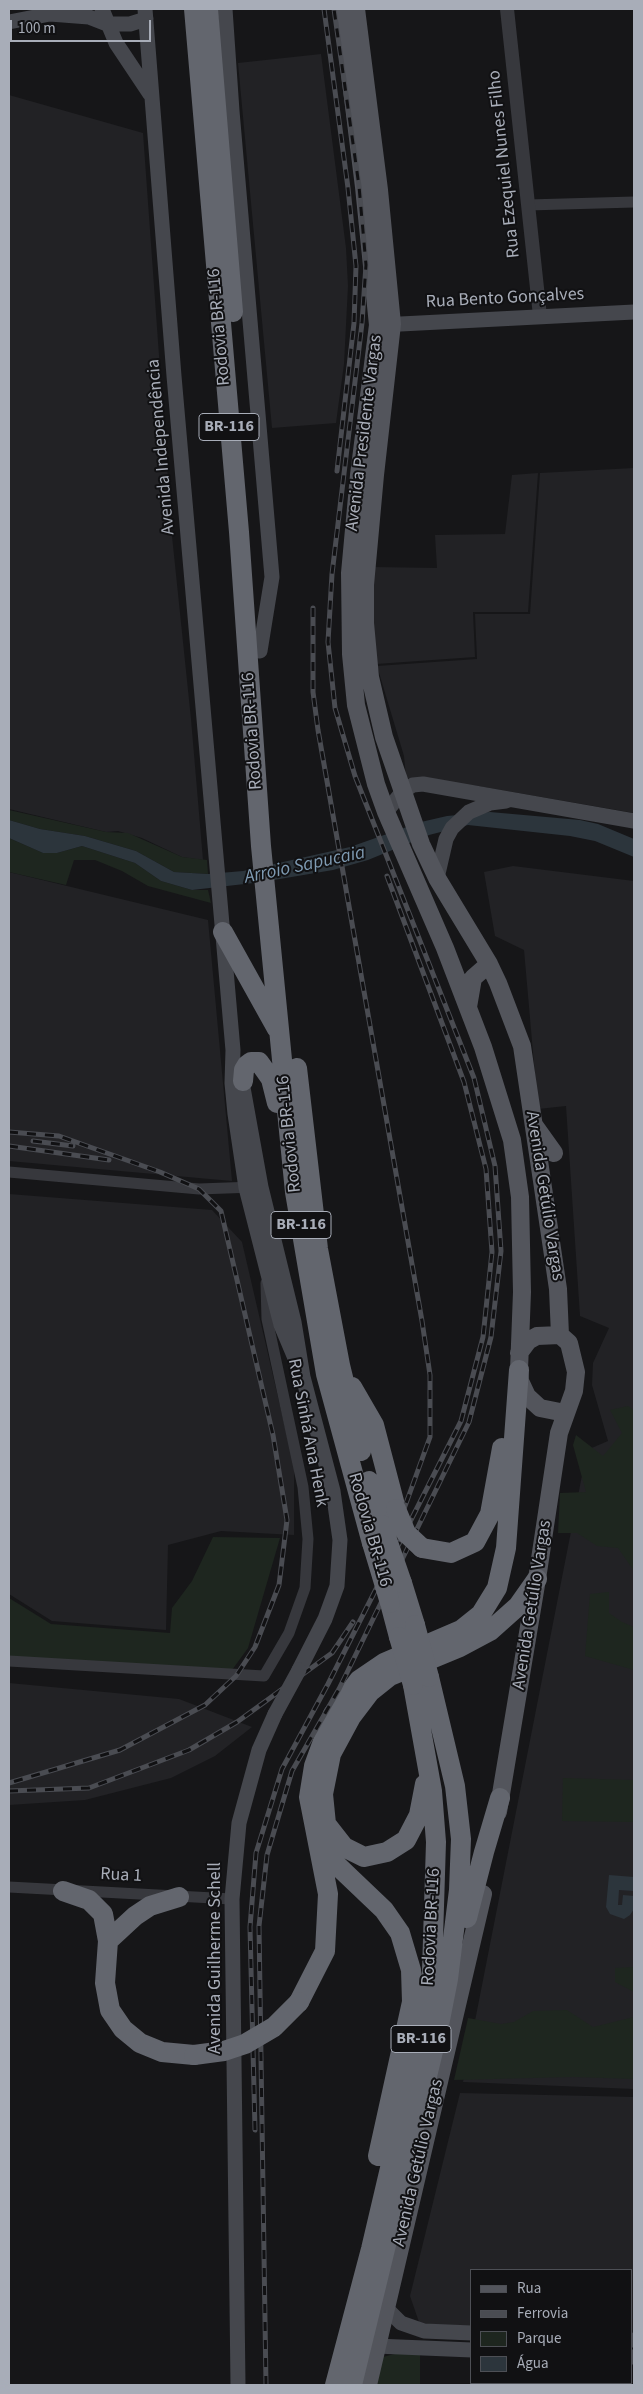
<!DOCTYPE html>
<html>
<head>
<meta charset="utf-8">
<style>
  body { margin:0 }
  #map { position:relative; width:643px; height:2394px; overflow:hidden; background:#161618; font-family:"Source Sans 3",sans-serif }
  canvas { display:block }
  .frame { position:absolute; inset:0; border:10px solid #a8adb8; pointer-events:none }
  .legend { position:absolute; left:470px; top:2269px; width:162px; height:115px; box-sizing:border-box; background:#111113; border:1px solid #4d4f55; margin:0; padding:6px 9px; list-style:none; font-size:15px; color:#a8adb8 }
  .legend li { display:flex; align-items:center; gap:10px; height:25px }
  .legend b { width:25px; border:1px solid #4d4f55 }
  .scale { position:absolute; left:10px; top:20px; width:141px; height:22px; box-sizing:border-box; border:2px solid #a8adb8; border-top:0; padding-left:6px; font-size:15px; line-height:18px; white-space:nowrap; color:#a8adb8; -webkit-text-stroke:4px #111113; paint-order:stroke }
</style>
</head>
<body>
<div id="map">
<canvas width="643" height="2394"></canvas>
<div class="frame"></div>
<ul class="legend">
<li><b style="height:6px;background:#53555c"></b>Rua</li>
<li><b style="height:6px;background:#4a4c52"></b>Ferrovia</li>
<li><b style="height:14px;background:#1e261f"></b>Parque</li>
<li><b style="height:14px;background:#2c353c"></b>Água</li>
</ul>
<div class="scale">100 m</div>
</div>
<script>
const g = document.querySelector('canvas').getContext('2d');
g.lineJoin = 'round';
function fillPath(path, color) { g.fillStyle = color; g.fill(path, 'evenodd'); }
const shape = rows => new Path2D(rows.map(r => 'M' + r).join(''));
function stroke(path, color, width, dash) { g.strokeStyle = color; g.lineWidth = width; g.lineCap = dash ? 'butt' : 'round'; g.setLineDash(dash || []); g.stroke(path); }
function drawText(font, color, halo, rows, align = 'center') {
  g.font = font + ' "Source Sans 3",sans-serif'; g.lineWidth = 4; g.setLineDash([]); g.textBaseline = 'middle'; g.strokeStyle = halo; g.fillStyle = color; for (const [text, x, y, turn = 0] of rows) {
    g.save(); g.translate(x, y); g.rotate((+turn || 0) * Math.PI / 180); g.textAlign = isNaN(turn) ? turn : align; if (halo) g.strokeText(text, 0, 0); g.fillText(text, 0, 0); g.restore();
  }
}
fillPath(shape([
  [321,54,346,248,348,286,344,364,336,423,272,428,238,63],
  [9,95,143,133,172,536,191,719,203,860,182,857,142,838,118,831,106,832,9,809],
  [634,468,634,813,478,786,409,779,406,777,404,756,377,666,477,659,475,614,530,614,540,473],
  [538,473,528,612,473,612,475,657,376,664,371,616,372,567,437,568,435,535,505,534,512,475],
  [513,866,634,881,634,2089,463,2082,587,1450,608,1441,592,1385,593,1363,609,1328,580,1316,566,1106,538,1109,524,950,495,936,484,872],
  [9,872,208,920,232,1181,9,1161],
  [9,1194,212,1210,242,1242,294,1466,294,1535,221,1531,168,1545,166,1630,52,1621,9,1594],
  [9,1683,179,1699,252,1727,215,1756,171,1778,85,1800,9,1805],
  [460,2093,634,2097,634,2332,632,2332,632,2270,472,2270,472,2326,420,2325,410,2296]
]), '#222225');
fillPath(shape([
  [9,810,106,832,128,833,182,857,207,860,208,874,174,872,136,851,85,836,40,829,9,820],
  [9,838,43,853,57,853,82,846,135,863,161,881,192,890,208,890,211,903,148,886,122,871,95,860,74,860,66,885,9,872],
  [628,1406,634,1410,634,1571,618,1548,597,1546,577,1533,558,1533,560,1493,586,1492,573,1445,576,1435,603,1456,622,1433,610,1410],
  [213,1537,280,1538,248,1648,232,1670,9,1657,9,1598,51,1624,170,1633,172,1608,192,1581],
  [609,1592,609,1613,622,1622,634,1627,634,1670,585,1656,590,1594],
  [563,1778,634,1780,634,1822,562,1821],
  [634,1967,634,1992,615,1982,615,1968],
  [567,2010,593,2027,634,2017,634,2079,573,2077,454,2080,468,2018,501,2024,514,2022,533,2011],
  [402,2352,420,2354,420,2385,374,2385,379,2358]
]), '#1e261f');
fillPath(shape([
  [490,812,580,820,598,824,634,839,634,857,595,841,570,836,468,825,429,835,368,860,333,870,262,882,192,890,161,881,135,863,82,846,57,853,43,853,9,838,9,820,40,829,85,836,136,851,174,872,208,874,243,871,350,847,421,822,447,816],
  [609,1875,634,1877,634,1891,619,1890,618,1905,622,1905,623,1895,634,1896,634,1909,630,1915,624,1919,610,1914,606,1907]
]), '#2c353c');
stroke(shape([
  [528,205,634,202],
  [9,1172,199,1189,254,1187],
  [9,1661,264,1676,289,1633,305,1588,308,1539,303,1487,267,1319,266,1283],
  [9,1887,232,1899]
]), '#37383d', 11);
stroke(shape([
  [507,9,540,316]
]), '#37383d', 14);
stroke(shape([
  [102,9,116,43,150,94],
  [145,9,174,376,233,1050,232,1083,235,1114,246,1188,281,1325,303,1377],
  [225,9,232,111,272,577,260,651],
  [9,22,50,14,89,17,107,24,130,24,146,19],
  [381,325,634,312],
  [386,812,403,791,413,785,423,784,634,821],
  [437,878,446,839,452,828,469,812,490,803,506,801],
  [240,1071,261,1187,294,1322,303,1377,333,1491,340,1540,337,1586,325,1619,299,1670],
  [385,2307,401,2323,424,2331,472,2333],
  [632,2340,634,2340],
  [376,2346,472,2350],
  [632,2357,634,2357],
  [238,2385,232,1899,239,1823,259,1750,275,1714]
]), '#45474d', 15);
stroke(shape([
  [342,9,364,187,378,325,359,475,350,573,351,654,356,705,376,784,386,812,445,948,483,1047,512,1140,520,1197,522,1292,519,1370,520,1381,527,1396,540,1408,565,1413],
  [356,9,379,190,392,324,375,475,365,585,365,623,370,677,384,737,421,844,437,878,489,964,498,983,522,1046,558,1289,560,1335,569,1343,576,1372,574,1391,559,1433,537,1579,498,1812],
  [468,1007,473,978,489,964],
  [534,1125,554,1153],
  [519,1353,528,1341,537,1336,560,1335],
  [368,2385,483,1894]
]), '#53555c', 18);
stroke(shape([
  [194,9,239,532,261,846,295,1192,326,1374,372,1543],
  [208,9,233,312],
  [223,932,277,1029],
  [297,1068,318,1249,340,1365,361,1451],
  [243,1081,244,1070,247,1065,251,1062,259,1062,271,1079,277,1103],
  [352,1387,374,1425,396,1509],
  [369,1481,382,1525],
  [422,1548,451,1553,475,1542,490,1514,502,1448],
  [402,1583,415,1625],
  [390,1603,399,1637],
  [425,1784,419,1815,406,1840,387,1852,364,1857,344,1847,326,1824,323,1794,331,1754,351,1717,370,1692,390,1676,460,1647,490,1631,518,1606,537,1579],
  [320,1849,384,1910,400,1933,411,1970,412,2002,378,2156],
  [63,1891,89,1900,103,1914,108,1941],
  [179,1897,150,1906,135,1916,108,1941,105,1983,110,2010,123,2029,140,2043,162,2052,194,2055],
  [467,1918,484,1852,500,1798],
  [299,2002,325,1951,328,1894,309,1797,314,1766,333,1714,359,1680,384,1663,461,1630,481,1614,497,1588,506,1548,519,1370],
  [335,2385,371,2249,422,2032,432,1971,436,1842,432,1791,413,1685],
  [352,2385,437,2035,448,1979,459,1890,461,1839,455,1786,429,1677]
]), '#63666e', 20);
const rail = shape([
  [324,9,348,188,356,266,354,323,337,471],
  [313,608,313,692,318,730,422,1321,430,1375,430,1437,387,1556],
  [9,1132,59,1136,160,1172,199,1189,221,1211,273,1435,287,1520,279,1585,255,1647,236,1676,205,1705,120,1750,9,1783],
  [33,1141,73,1146],
  [9,1146,109,1160],
  [9,1791,89,1788,189,1750,237,1722,332,1653,353,1622],
  [255,2130,250,1927,256,1853,282,1769,328,1684,461,1421,483,1337,492,1252,486,1169,464,1082,387,876],
  [266,2385,259,1926,267,1855,292,1771,339,1689,469,1422,491,1337,501,1251,495,1166,474,1078,355,776,335,708,328,642,332,574,362,323,366,265,359,186,334,9]
]);
stroke(rail, '#4a4c52', 5);
stroke(rail, '#111113', 3, [9]);
stroke(shape([
  [275,1714,299,1670]
]), '#45474d', 15);
stroke(shape([
  [396,1509,406,1533,422,1548],
  [382,1525,402,1583],
  [372,1543,390,1603],
  [415,1625,429,1677],
  [399,1637,413,1685],
  [194,2055,224,2051,245,2044,274,2027,299,2002]
]), '#63666e', 20);
for (const [x, y, w] of [
  [229,427,60],
  [301,1225,60],
  [421,2039,60]
]) { const box = new Path2D(); box.roundRect(x - w / 2, y - 13.5, w, 27, 4); g.fillStyle = '#111113'; g.fill(box); stroke(box, '#a8adb8', 1); }
drawText('bold 16px', '#a8adb8', null, [
  ["BR-116",229,427],
  ["BR-116",301,1225],
  ["BR-116",421,2039]
]);
drawText('18px', '#a8adb8', '#111113', [
  ["Rua Ezequiel Nunes Filho",505,164,-96],
  ["Rua Bento Gonçalves",505,299,-3],
  ["Rodovia BR-116",220,327,-95],
  ["Avenida Presidente Vargas",365,433,-83],
  ["Avenida Independência",162,447,-95],
  ["Rodovia BR-116",253,731,-94],
  ["Rodovia BR-116",290,1134,-96],
  ["Avenida Getúlio Vargas",544,1196,81],
  ["Rua Sinhá Ana Henk",307,1433,79],
  ["Rodovia BR-116",369,1530,74],
  ["Avenida Getúlio Vargas",533,1605,-81],
  ["Rua 1",121,1876,3],
  ["Rodovia BR-116",432,1927,-87],
  ["Avenida Guilherme Schell",216,1958,-90],
  ["Avenida Getúlio Vargas",419,2163,-77]
]);
drawText('italic 19px', '#7f9bb3', '#111113', [
  ["Arroio Sapucaia",305,866,-12]
]);
</script>
</body>
</html>
